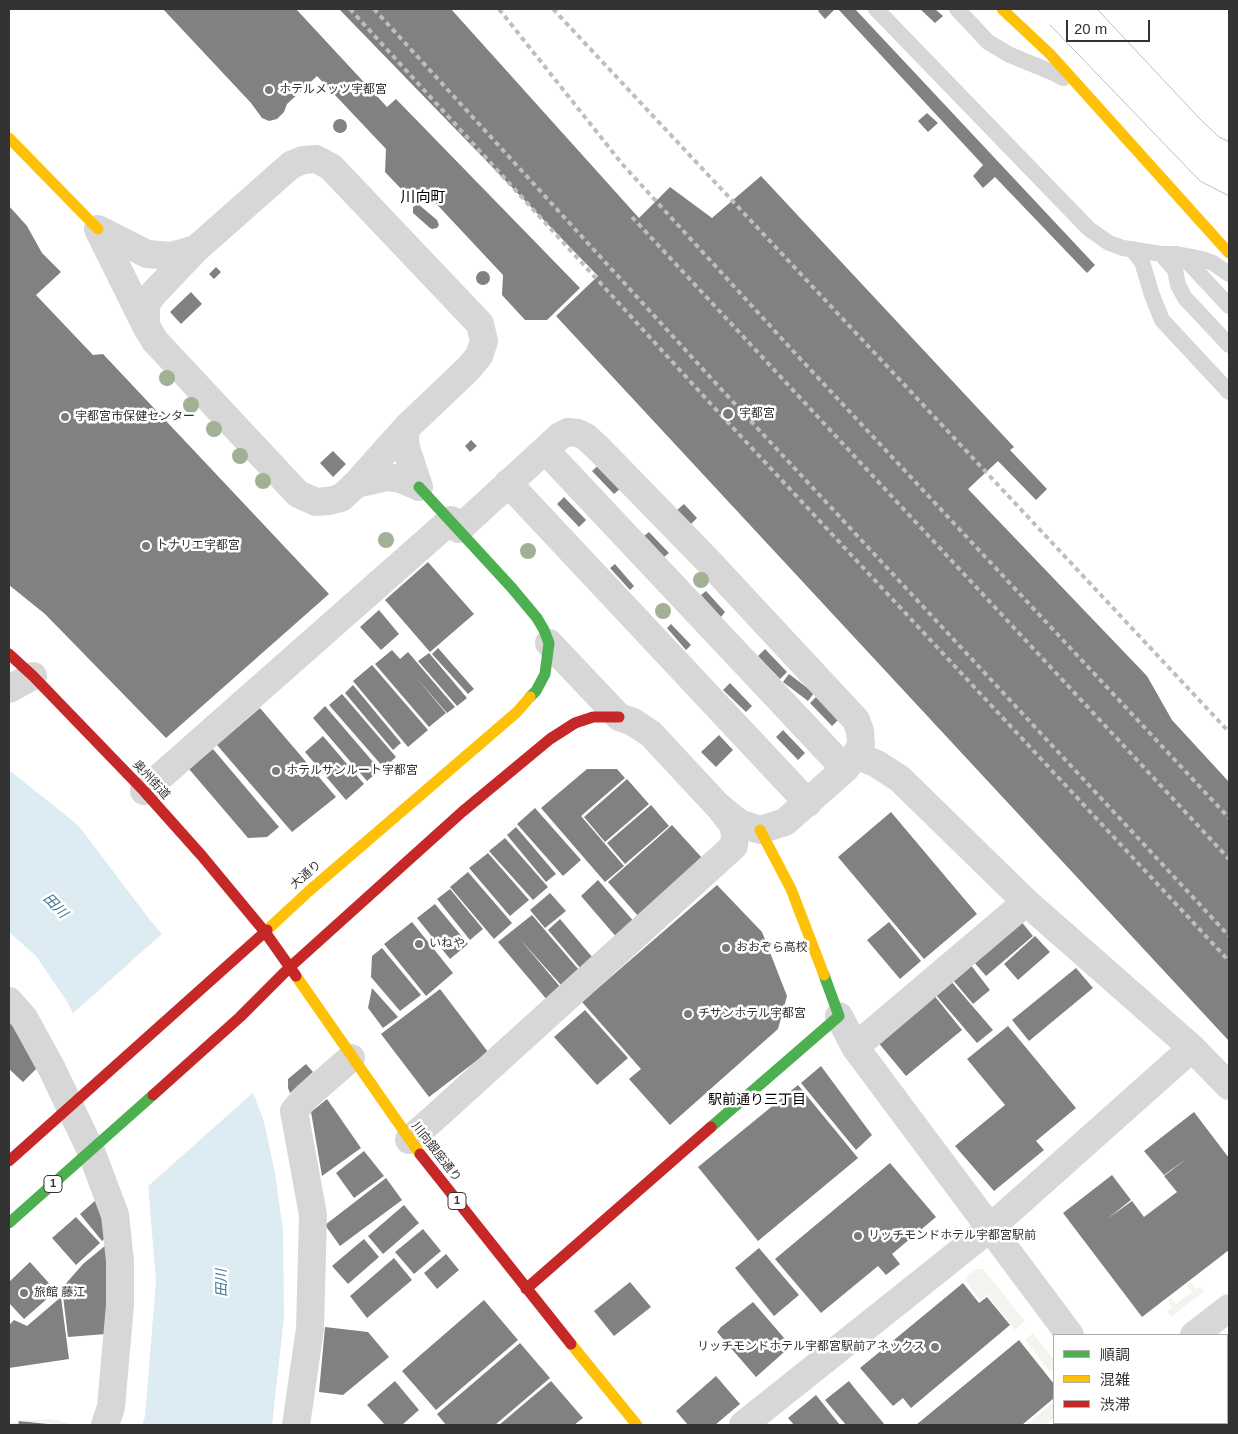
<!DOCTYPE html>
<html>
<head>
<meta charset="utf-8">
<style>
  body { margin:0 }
  #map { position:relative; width:1238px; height:1434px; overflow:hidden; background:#fff; font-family:Helvetica,"Noto Sans JP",sans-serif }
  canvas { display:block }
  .frame { position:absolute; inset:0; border:10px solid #333; pointer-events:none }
  .legend { position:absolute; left:1053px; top:1334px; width:175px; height:90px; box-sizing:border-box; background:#fff; border:1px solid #adadad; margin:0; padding:6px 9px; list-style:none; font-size:15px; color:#333 }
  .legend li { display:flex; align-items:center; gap:10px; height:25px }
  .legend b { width:25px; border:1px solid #adadad }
  .scale { position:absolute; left:1066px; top:20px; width:84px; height:22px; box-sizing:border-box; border:2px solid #333; border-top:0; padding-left:6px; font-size:15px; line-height:18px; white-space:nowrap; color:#333; -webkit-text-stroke:4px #fff; paint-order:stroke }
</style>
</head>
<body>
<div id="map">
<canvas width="1238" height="1434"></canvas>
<div class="frame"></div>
<ul class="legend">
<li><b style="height:6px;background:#4caf50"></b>順調</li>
<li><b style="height:6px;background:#ffc107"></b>混雑</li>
<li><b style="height:6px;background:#c62828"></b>渋滞</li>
</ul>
<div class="scale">20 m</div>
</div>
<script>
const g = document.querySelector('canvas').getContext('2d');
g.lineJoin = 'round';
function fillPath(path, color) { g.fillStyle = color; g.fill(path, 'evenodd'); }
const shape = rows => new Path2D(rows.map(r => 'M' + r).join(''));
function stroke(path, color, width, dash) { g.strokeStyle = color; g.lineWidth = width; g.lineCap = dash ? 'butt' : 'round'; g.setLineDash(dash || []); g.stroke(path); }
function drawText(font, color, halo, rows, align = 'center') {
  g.font = font + ' Helvetica,"Noto Sans JP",sans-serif'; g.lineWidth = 5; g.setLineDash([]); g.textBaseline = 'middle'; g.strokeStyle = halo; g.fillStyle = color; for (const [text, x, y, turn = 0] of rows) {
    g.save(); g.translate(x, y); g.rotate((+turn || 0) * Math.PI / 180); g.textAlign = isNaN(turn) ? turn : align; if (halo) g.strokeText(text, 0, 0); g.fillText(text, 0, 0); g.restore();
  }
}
fillPath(shape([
  [977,1269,983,1269,1025,1321,1015,1330,987,1294,980,1300,964,1279],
  [1191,1282,1196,1289,1200,1287,1204,1291,1171,1317,1167,1311,1172,1307,1168,1301,1171,1298,1176,1304,1192,1292,1187,1285],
  [1033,1333,1054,1360,1054,1368,1050,1372,1025,1340],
  [1054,1402,1054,1418,1045,1425,1026,1425],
  [52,1419,74,1425,19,1421,18,1425,9,1425,9,1423,19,1421]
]), '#f1f5ed');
fillPath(shape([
  [9,770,78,825,150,920,209,989,224,1014,264,1122,275,1173,283,1230,284,1317,272,1425,142,1425,145,1416,156,1281,148,1184,111,1092,68,1003,36,956,9,932]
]), '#ddebf3');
fillPath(shape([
  [164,932,211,988,226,1013,255,1091,146,1188,108,1093,71,1015]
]), '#fff');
fillPath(shape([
  [163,9,296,9,387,107,396,99,580,288,547,320,525,320,502,295,503,275,429,196,408,196,385,172,386,149,317,76,287,104,284,112,277,119,269,121,262,118,251,103],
  [339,9,451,9,639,218,670,187,712,218,761,176,1014,447,1010,450,1047,489,1036,500,998,461,968,489,1147,676,1172,720,1229,782,1229,1041,556,316,598,276],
  [820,9,835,9,825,19,818,11],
  [838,9,855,9,1095,265,1087,273,995,177,983,188,973,176,983,165],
  [920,9,935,9,943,16,935,23],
  [927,113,938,123,928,132,918,121],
  '333 126a7 7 0 1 1 14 0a7 7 0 1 1-14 0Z',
  [418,204,437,220,439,225,437,228,432,229,430,228,413,213,413,207],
  [9,206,27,226,42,253,61,272,36,295,93,355,103,354,329,594,166,738,45,614,9,585],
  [216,267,221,272,214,279,209,274],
  '476 278a7 7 0 1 1 14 0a7 7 0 1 1-14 0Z',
  [191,292,202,304,181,324,170,312],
  [471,440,477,446,470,452,465,446],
  [333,451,346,464,333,477,320,463],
  [600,464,622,487,614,494,592,471],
  [564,497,586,520,579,527,557,504],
  [684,504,697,518,690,525,677,510],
  [649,532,669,553,664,557,644,536],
  [428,562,474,614,430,652,385,600],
  [615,564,634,586,630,590,610,568],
  [706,591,725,612,721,617,701,595],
  [379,610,399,634,381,650,360,627],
  [671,624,691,645,686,650,667,628],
  [438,648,474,689,468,694,432,654],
  [765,649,787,672,780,679,758,656],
  [392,650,400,659,408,652,455,707,447,713,413,674,446,713,429,727,375,664],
  [429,653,467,698,457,706,418,661],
  [372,665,428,730,408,747,353,681],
  [789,674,814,693,808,701,783,682],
  [730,683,752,706,746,712,723,690],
  [353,685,401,743,393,750,345,693],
  [342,694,396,757,384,768,329,705],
  [817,696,839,719,832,726,810,703],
  [325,706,380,770,367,781,313,718],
  [260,708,336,797,292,832,217,745],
  [783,730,805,753,798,760,776,737],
  [719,735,733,750,716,767,701,752],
  [323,736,364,784,346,800,305,752],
  [213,749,279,827,267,837,248,838,189,769],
  [587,769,617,769,625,778,581,816,624,866,605,882,541,808],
  [627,779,649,804,605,842,584,817],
  [651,805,669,826,625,864,607,843],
  [535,808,581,860,563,876,517,824],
  [891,812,977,914,924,959,838,857],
  [672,825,703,859,639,917,608,882],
  [516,827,556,874,546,882,507,835],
  [505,838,548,887,533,900,489,851],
  [488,853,529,900,510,916,469,868],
  [468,872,512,923,494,939,450,887],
  [598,880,636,924,618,939,581,896],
  [717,885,762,932,787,996,778,1029,670,1125,629,1079,641,1069,582,1002],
  [450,889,483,929,470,940,437,899],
  [550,893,566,911,545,928,530,910],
  [435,904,468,944,450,959,417,918],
  [532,915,579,970,561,985,519,938,562,989,548,1001,498,942],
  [560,919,593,958,581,969,548,930],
  [1020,920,1033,936,986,976,973,961],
  [412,922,453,973,426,996,384,944],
  [889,922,921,961,900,979,867,940],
  [1035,936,1050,952,1018,980,1004,964],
  [382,948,421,995,400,1011,371,977,372,956],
  [970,964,990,990,973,1004,952,979],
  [1076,968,1093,988,1029,1041,1012,1020],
  [950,980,993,1030,977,1043,935,994],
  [372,988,398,1017,383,1028,368,1008],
  [440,989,488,1052,429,1097,381,1034],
  [933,994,962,1030,906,1076,877,1041],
  [585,1010,628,1058,597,1085,554,1037],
  [9,1020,38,1067,23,1082,9,1069],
  [1008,1026,1076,1108,1036,1141,1044,1150,994,1191,955,1146,1005,1105,967,1059],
  [306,1064,313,1072,290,1093,288,1088,288,1079],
  [821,1066,872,1135,856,1150,801,1083],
  [798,1085,858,1158,758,1241,698,1167],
  [327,1099,361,1148,322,1176,311,1112],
  [1194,1112,1229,1158,1229,1250,1142,1317,1063,1213,1112,1175,1131,1200,1107,1219,1132,1201,1144,1217,1177,1192,1164,1176,1189,1157,1164,1175,1144,1151],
  [364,1151,384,1176,354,1198,336,1173],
  [890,1163,936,1217,892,1254,900,1264,886,1275,878,1266,821,1313,775,1259],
  [386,1178,402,1200,340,1246,325,1225],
  [97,1199,108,1236,102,1241,80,1214],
  [404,1205,419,1223,383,1254,368,1236],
  [76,1217,100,1243,76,1265,52,1238],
  [423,1229,441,1251,414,1274,395,1252],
  [364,1239,379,1257,348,1284,332,1266],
  [106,1245,109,1273,106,1334,68,1337,62,1288,83,1264],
  [759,1248,799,1295,774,1316,735,1268],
  [446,1254,459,1270,437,1289,424,1273],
  [394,1258,412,1280,367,1318,350,1296],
  [30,1262,56,1291,24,1319,9,1303,9,1282],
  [630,1282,651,1307,614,1336,594,1311],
  [963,1283,979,1303,987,1297,1010,1325,911,1408,903,1398,893,1406,860,1368],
  [61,1297,69,1359,9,1368,9,1325,14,1320,27,1326],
  [484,1300,518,1340,436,1410,402,1371],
  [753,1302,791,1346,756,1377,717,1332,721,1327],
  [325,1327,368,1332,389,1357,343,1395,319,1392],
  [1227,1338,1229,1341,1229,1377,1227,1379],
  [1019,1340,1054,1384,1054,1398,1022,1425,916,1425],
  [520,1343,550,1378,495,1425,446,1425,437,1414],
  [716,1376,740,1404,715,1425,688,1425,676,1411],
  [395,1381,419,1410,402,1425,385,1425,367,1405],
  [551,1381,583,1418,574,1425,499,1425],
  [849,1381,856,1390,885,1425,846,1425,825,1400],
  [816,1395,840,1425,794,1425,788,1418],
  [1227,1400,1229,1403,1229,1425,1167,1425,1165,1423,1227,1423],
  [19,1421,48,1424,48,1425,18,1425]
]), '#818181');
stroke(shape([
  [876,9,1089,229,1109,243,1123,248,1161,254,1177,254,1202,259,1213,263,1229,274],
  [957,9,988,42,1010,55,1054,73,1063,78],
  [1132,249,1142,262,1152,295,1162,320,1229,392],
  [1161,254,1175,270,1178,285,1185,298,1229,345],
  [1178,255,1190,264,1229,306]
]), '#d7d7d7', 16);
stroke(shape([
  [98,229,146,326,155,341,298,494,316,502,328,501,341,498,356,484,406,428,468,369,479,356,484,341,480,324,331,167,316,159,303,160,291,165,196,249,154,293,146,304,146,326],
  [98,229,147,254,171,256,196,249],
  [406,428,405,440,406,448,419,487],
  [545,450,845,769],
  [508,483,808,803],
  [356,484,387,477,401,479,419,487],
  [459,529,560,436,568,432,578,433,586,437,599,449,708,561,856,720,860,731,861,744,856,755,845,769,785,822,760,830,739,823,718,806,651,734,633,722,619,717,549,643],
  [9,689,33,676],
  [856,755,877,764,900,779,1026,902,1192,1048,1229,1086],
  [144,791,451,520],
  [9,1001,24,1018,52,1069,91,1151,115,1215,120,1261,120,1305,111,1407,105,1425],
  [839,1016,855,1047,1070,1335],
  [855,1047,1026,902],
  [409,1140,433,1119,734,846,735,835,733,825,721,809],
  [1194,1335,1229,1308],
  [1137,1423,1139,1425],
  [296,1425,310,1329,313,1215,294,1111,307,1096,351,1058],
  [743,1425,990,1228,1192,1048],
  [1078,1425,1081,1423]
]), '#d7d7d7', 28);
stroke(shape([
  [419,487,512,588,537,618,544,630,549,643,545,674,536,691,530,697],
  [711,1127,839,1016,824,975],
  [9,1223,153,1095]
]), '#4caf50', 11);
stroke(shape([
  [1002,9,1050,54,1229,253],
  [9,138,98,229],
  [760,830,791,889,824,975],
  [267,930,309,891,517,712,530,697],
  [296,976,420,1154],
  [571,1344,637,1425]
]), '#ffc107', 11);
stroke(shape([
  [9,654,33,676,144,791,202,856,265,932,267,930],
  [290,967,462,812,550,739,575,723,593,717,619,717],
  [153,1095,240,1017,290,967],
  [420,1154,571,1344],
  [9,1161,265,932,296,976],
  [526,1289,711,1127]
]), '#c62828', 11);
stroke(shape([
  [1097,9,1200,119,1219,137,1229,142],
  [1050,25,1200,181,1229,196]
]), '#bebebe', 1);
stroke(shape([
  [350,9,709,402,1229,961],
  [374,9,721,389,1229,936],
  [499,9,623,165,794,352,1229,818],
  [553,9,1229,732],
  [632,217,1229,859]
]), '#bebebe', 4, [5, 4]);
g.fillStyle = '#a2b095';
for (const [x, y] of [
  [167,378],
  [191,405],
  [214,429],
  [240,456],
  [263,481],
  [386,540],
  [528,551],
  [701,580],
  [663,611]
]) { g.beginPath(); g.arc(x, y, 8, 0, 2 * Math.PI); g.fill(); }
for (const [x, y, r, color] of [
  [269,90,5,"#7a7a7a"],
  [728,414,6,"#7a7a7a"],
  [65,417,5,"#7a7a7a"],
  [146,546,5,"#7a7a7a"],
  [276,771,5,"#7a7a7a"],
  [419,944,5,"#7a7a7a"],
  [726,948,5,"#7a7a7a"],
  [688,1014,5,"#7a7a7a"],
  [858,1236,5,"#7a7a7a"],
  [24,1293,5,"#7a7a7a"],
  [935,1347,5,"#7a7a7a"]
]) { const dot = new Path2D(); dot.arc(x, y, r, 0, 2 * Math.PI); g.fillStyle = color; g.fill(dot); stroke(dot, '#fff', 2); }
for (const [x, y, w] of [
  [53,1184,18],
  [457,1201,18]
]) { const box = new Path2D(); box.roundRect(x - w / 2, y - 8.5, w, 17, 4); g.fillStyle = '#fff'; g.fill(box); stroke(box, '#333', 1); }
drawText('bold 11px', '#333', null, [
  ["1",53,1184],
  ["1",457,1201]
]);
drawText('12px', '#333', '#fff', [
  ["ホテルメッツ宇都宮",279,90],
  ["宇都宮",739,414],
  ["宇都宮市保健センター",75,417],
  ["トナリエ宇都宮",156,546],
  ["ホテルサンルート宇都宮",286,771],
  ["いねや",429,944],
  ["おおぞら高校",736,948],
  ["チサンホテル宇都宮",698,1014],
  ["リッチモンドホテル宇都宮駅前",868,1236],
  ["旅館 藤江",34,1293],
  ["リッチモンドホテル宇都宮駅前アネックス",925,1347,"right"]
], 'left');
drawText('12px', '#333', '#fff', [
  ["奥州街道",151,780,47],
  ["大通り",306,875,-41],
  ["川向銀座通り",436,1152,52]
]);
drawText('italic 14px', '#3f7597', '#fff', [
  ["田川",55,906,46],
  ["田川",222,1283,-91]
]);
drawText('14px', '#000', '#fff', [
  ["駅前通り三丁目",757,1100]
]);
drawText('15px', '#000', '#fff', [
  ["川向町",423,198]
]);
</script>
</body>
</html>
